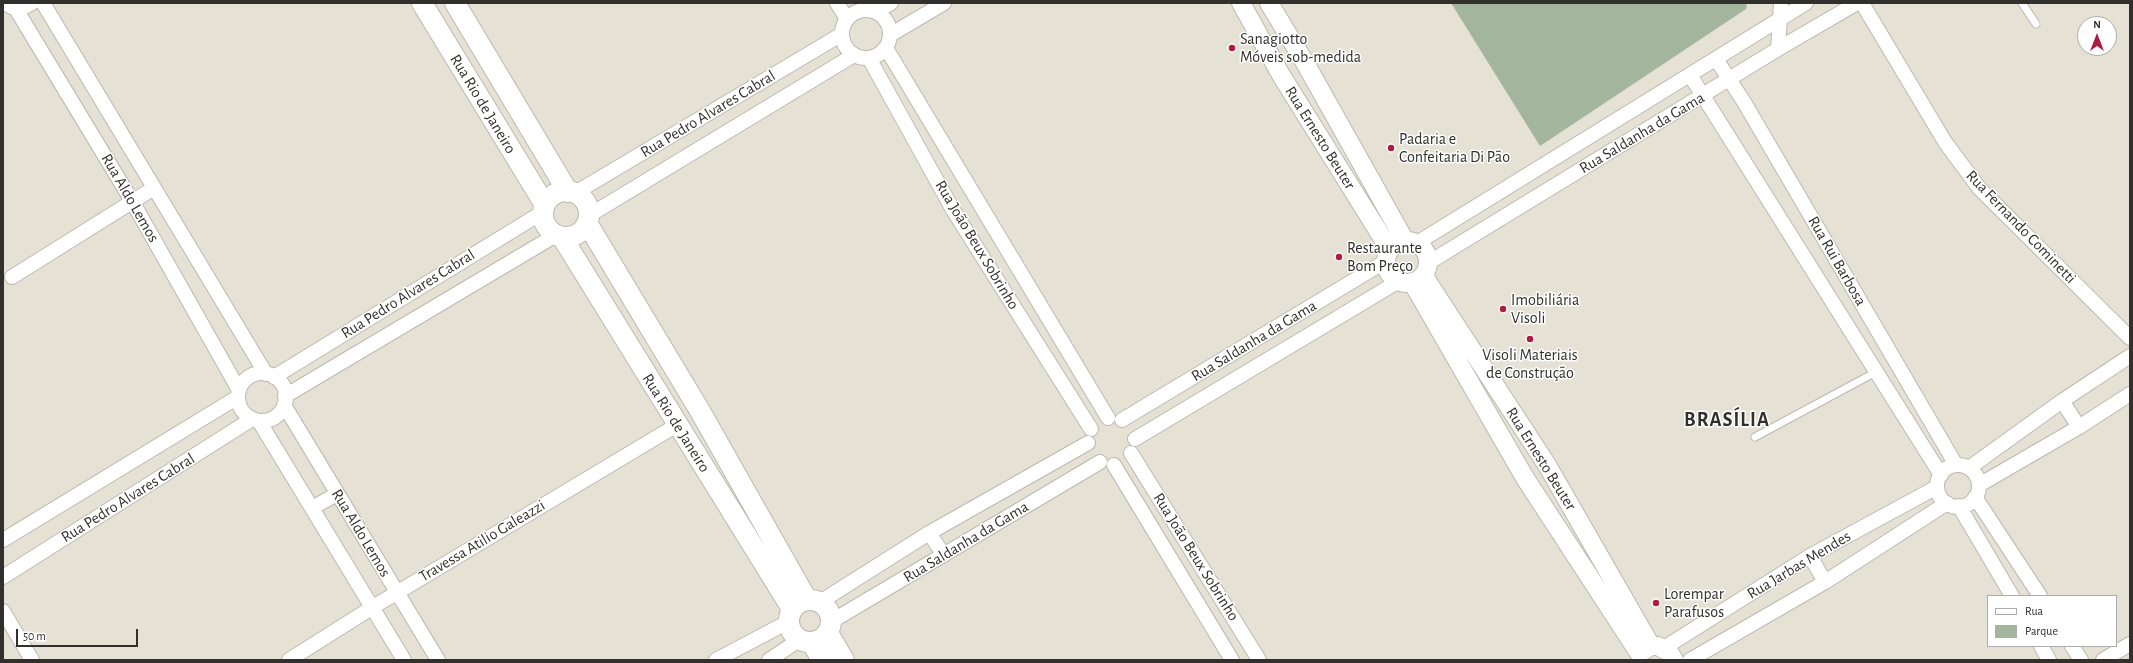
<!DOCTYPE html>
<html>
<head>
<meta charset="utf-8">
<style>
  body { margin:0 }
  #map { position:relative; width:2133px; height:663px; overflow:hidden; background:#e5e1d5; font-family:"Alegreya Sans",sans-serif }
  canvas { display:block }
  .frame { position:absolute; inset:0; border:4px solid #32302c; pointer-events:none }
  .legend { position:absolute; left:1987px; top:595px; width:130px; height:52px; box-sizing:border-box; background:#fff; border:1px solid #adacab; margin:0; padding:5px 7px; list-style:none; font-size:12px; color:#32302c }
  .legend li { display:flex; align-items:center; gap:8px; height:20px }
  .legend b { width:20px; border:1px solid #adacab }
  .north { position:absolute; left:2077px; top:16px; width:40px; height:40px; box-sizing:border-box; background:#fff; border:1px solid #adacab; border-radius:50%; rotate:0deg; font-size:11px; font-weight:700; line-height:16px; text-align:center; color:#32302c }
  .north::after { content:''; display:block; margin:auto; width:14px; height:18px; background:#b01c40; clip-path:polygon(50% 0,100% 100%,50% 72%,0 100%) }
  .scale { position:absolute; left:16px; top:629px; width:122px; height:18px; box-sizing:border-box; border:2px solid #32302c; border-top:0; padding-left:5px; font-size:12px; line-height:14px; white-space:nowrap; color:#32302c; -webkit-text-stroke:3px #fff; paint-order:stroke }
</style>
</head>
<body>
<div id="map">
<canvas width="2133" height="663"></canvas>
<div class="frame"></div>
<ul class="legend">
<li><b style="height:5px;background:#fff"></b>Rua</li>
<li><b style="height:11px;background:#a3b59d"></b>Parque</li>
</ul>
<div class="north">N</div>
<div class="scale">50 m</div>
</div>
<script>
const g = document.querySelector('canvas').getContext('2d');
g.lineJoin = 'round';
function fillPath(path, color) { g.fillStyle = color; g.fill(path, 'evenodd'); }
const shape = rows => new Path2D(rows.map(r => 'M' + r).join(''));
function stroke(path, color, width, dash) { g.strokeStyle = color; g.lineWidth = width; g.lineCap = dash ? 'butt' : 'round'; g.setLineDash(dash || []); g.stroke(path); }
function drawText(font, color, halo, rows, align = 'center') {
  g.font = font + ' "Alegreya Sans",sans-serif'; g.lineWidth = 3; g.setLineDash([]); g.textBaseline = 'middle'; g.strokeStyle = halo; g.fillStyle = color; for (const [text, x, y, turn = 0] of rows) {
    g.save(); g.translate(x, y); g.rotate((+turn || 0) * Math.PI / 180); g.textAlign = isNaN(turn) ? turn : align; if (halo) g.strokeText(text, 0, 0); g.fillText(text, 0, 0); g.restore();
  }
}
fillPath(shape([
  [1451,3,1747,3,1746,9,1540,146]
]), '#a3b59d');
const service = shape([
  [2022,3,2036,24],
  [1755,437,1876,372]
]);
const minor = shape([
  [4,3,16,9,23,8,32,3],
  [43,3,266,374],
  [837,3,847,19],
  [1862,3,1945,142,1979,188,2130,338],
  [16,9,132,201,239,390],
  '842 34a24 24 0 1 1 48 0a24 24 0 1 1-48 0Z',
  [876,12,891,3],
  [890,35,944,3],
  [886,48,1108,418],
  [1778,49,1781,3],
  [869,58,953,210,1091,429],
  [1716,59,1744,102,1956,465],
  [1690,75,1941,475],
  [575,193,842,34],
  [588,216,854,55],
  [1417,243,1806,3],
  [1428,263,1778,49,1857,3],
  [12,277,154,188],
  '238 397a24 24 0 1 1 48 0a24 24 0 1 1-48 0Z',
  [274,377,543,212],
  [285,396,556,235],
  [2062,401,2079,427],
  [284,405,438,660],
  [1122,420,1386,261],
  [259,421,404,660],
  [1135,439,1399,281],
  [1131,453,1259,660],
  [1114,465,1232,660],
  '1937 486a21 21 0 1 1 42 0a21 21 0 1 1-42 0Z',
  [1969,468,2062,401,2130,356],
  [1979,485,2079,427,2130,394],
  [1975,497,2040,596],
  [1959,506,2012,596],
  [312,508,337,494],
  [929,533,944,555],
  [3,540,238,397],
  [1810,556,1825,582],
  [3,577,252,419],
  [820,602,929,533,1088,443],
  [3,611,32,660],
  [832,621,1100,462],
  [2041,646,2049,660],
  [2072,646,2081,660],
  [1664,648,1810,556,1937,487],
  [289,660,373,607,677,425],
  [716,660,788,622],
  [769,660,799,640],
  [1690,660,1825,582,1947,503],
  [2103,660,2130,644]
]);
const tertiary = shape([
  [1241,3,1281,75,1390,250],
  [1269,3,1304,61,1405,241],
  '1386 262a21 21 0 1 1 42 0a21 21 0 1 1-42 0Z',
  [1423,275,1547,465,1651,646],
  [1412,282,1525,478,1639,653],
  [1641,652,1651,646,1658,646,1669,652,1674,660]
]);
const secondary = shape([
  [422,3,545,205],
  [455,3,568,192],
  '543 214a23 23 0 1 1 46 0a23 23 0 1 1-46 0Z',
  [587,223,700,411,807,600],
  [562,237,792,609],
  '789 621a21 21 0 1 1 42 0a21 21 0 1 1-42 0Z',
  [828,633,844,660],
  [812,643,822,660]
]);
stroke(service, '#bdb9ae', 9);
stroke(minor, '#bdb9ae', 16);
stroke(tertiary, '#bdb9ae', 20);
stroke(secondary, '#bdb9ae', 22);
stroke(service, '#fff', 7);
stroke(minor, '#fff', 14);
stroke(tertiary, '#fff', 18);
stroke(secondary, '#fff', 20);
for (const [x, y, r, color] of [
  [1232,48,4,"#b01c40"],
  [1391,148,4,"#b01c40"],
  [1339,257,4,"#b01c40"],
  [1503,309,4,"#b01c40"],
  [1530,339,4,"#b01c40"],
  [1656,603,4,"#b01c40"]
]) { const dot = new Path2D(); dot.arc(x, y, r, 0, 2 * Math.PI); g.fillStyle = color; g.fill(dot); stroke(dot, '#fff', 1.5); }
drawText('16px', '#32302c', '#fff', [
  ["Sanagiotto",1240,39],
  ["Móveis sob-medida",1240,57],
  ["Padaria e",1399,139],
  ["Confeitaria Di Pão",1399,157],
  ["Restaurante",1347,248],
  ["Bom Preço",1347,266],
  ["Imobiliária",1511,300],
  ["Visoli",1511,318],
  ["Visoli Materiais",1530,355,"center"],
  ["de Construção",1530,373,"center"],
  ["Lorempar",1664,594],
  ["Parafusos",1664,612]
], 'left');
drawText('16px', '#32302c', '#fff', [
  ["Rua Rio de Janeiro",483,104,59],
  ["Rua Pedro Alvares Cabral",708,114,-31],
  ["Rua Saldanha da Gama",1642,133,-31],
  ["Rua Ernesto Beuter",1320,138,58],
  ["Rua Aldo Lemos",130,198,60],
  ["Rua Fernando Cominetti",2021,227,46],
  ["Rua João Beux Sobrinho",977,245,59],
  ["Rua Rui Barbosa",1837,261,60],
  ["Rua Pedro Alvares Cabral",408,294,-32],
  ["Rua Saldanha da Gama",1254,341,-31],
  ["Rua Rio de Janeiro",676,423,58],
  ["Rua Ernesto Beuter",1541,459,58],
  ["Rua Pedro Alvares Cabral",128,498,-32],
  ["Rua Aldo Lemos",361,533,59],
  ["Travessa Atilio Galeazzi",482,541,-31],
  ["Rua Saldanha da Gama",966,542,-31],
  ["Rua João Beux Sobrinho",1196,557,58],
  ["Rua Jarbas Mendes",1799,565,-31]
]);
g.letterSpacing = '1px';
drawText('bold 20px', '#32302c', '#fff', [
  ["BRASÍLIA",1727,420]
]);
g.letterSpacing = '0px';
</script>
</body>
</html>
